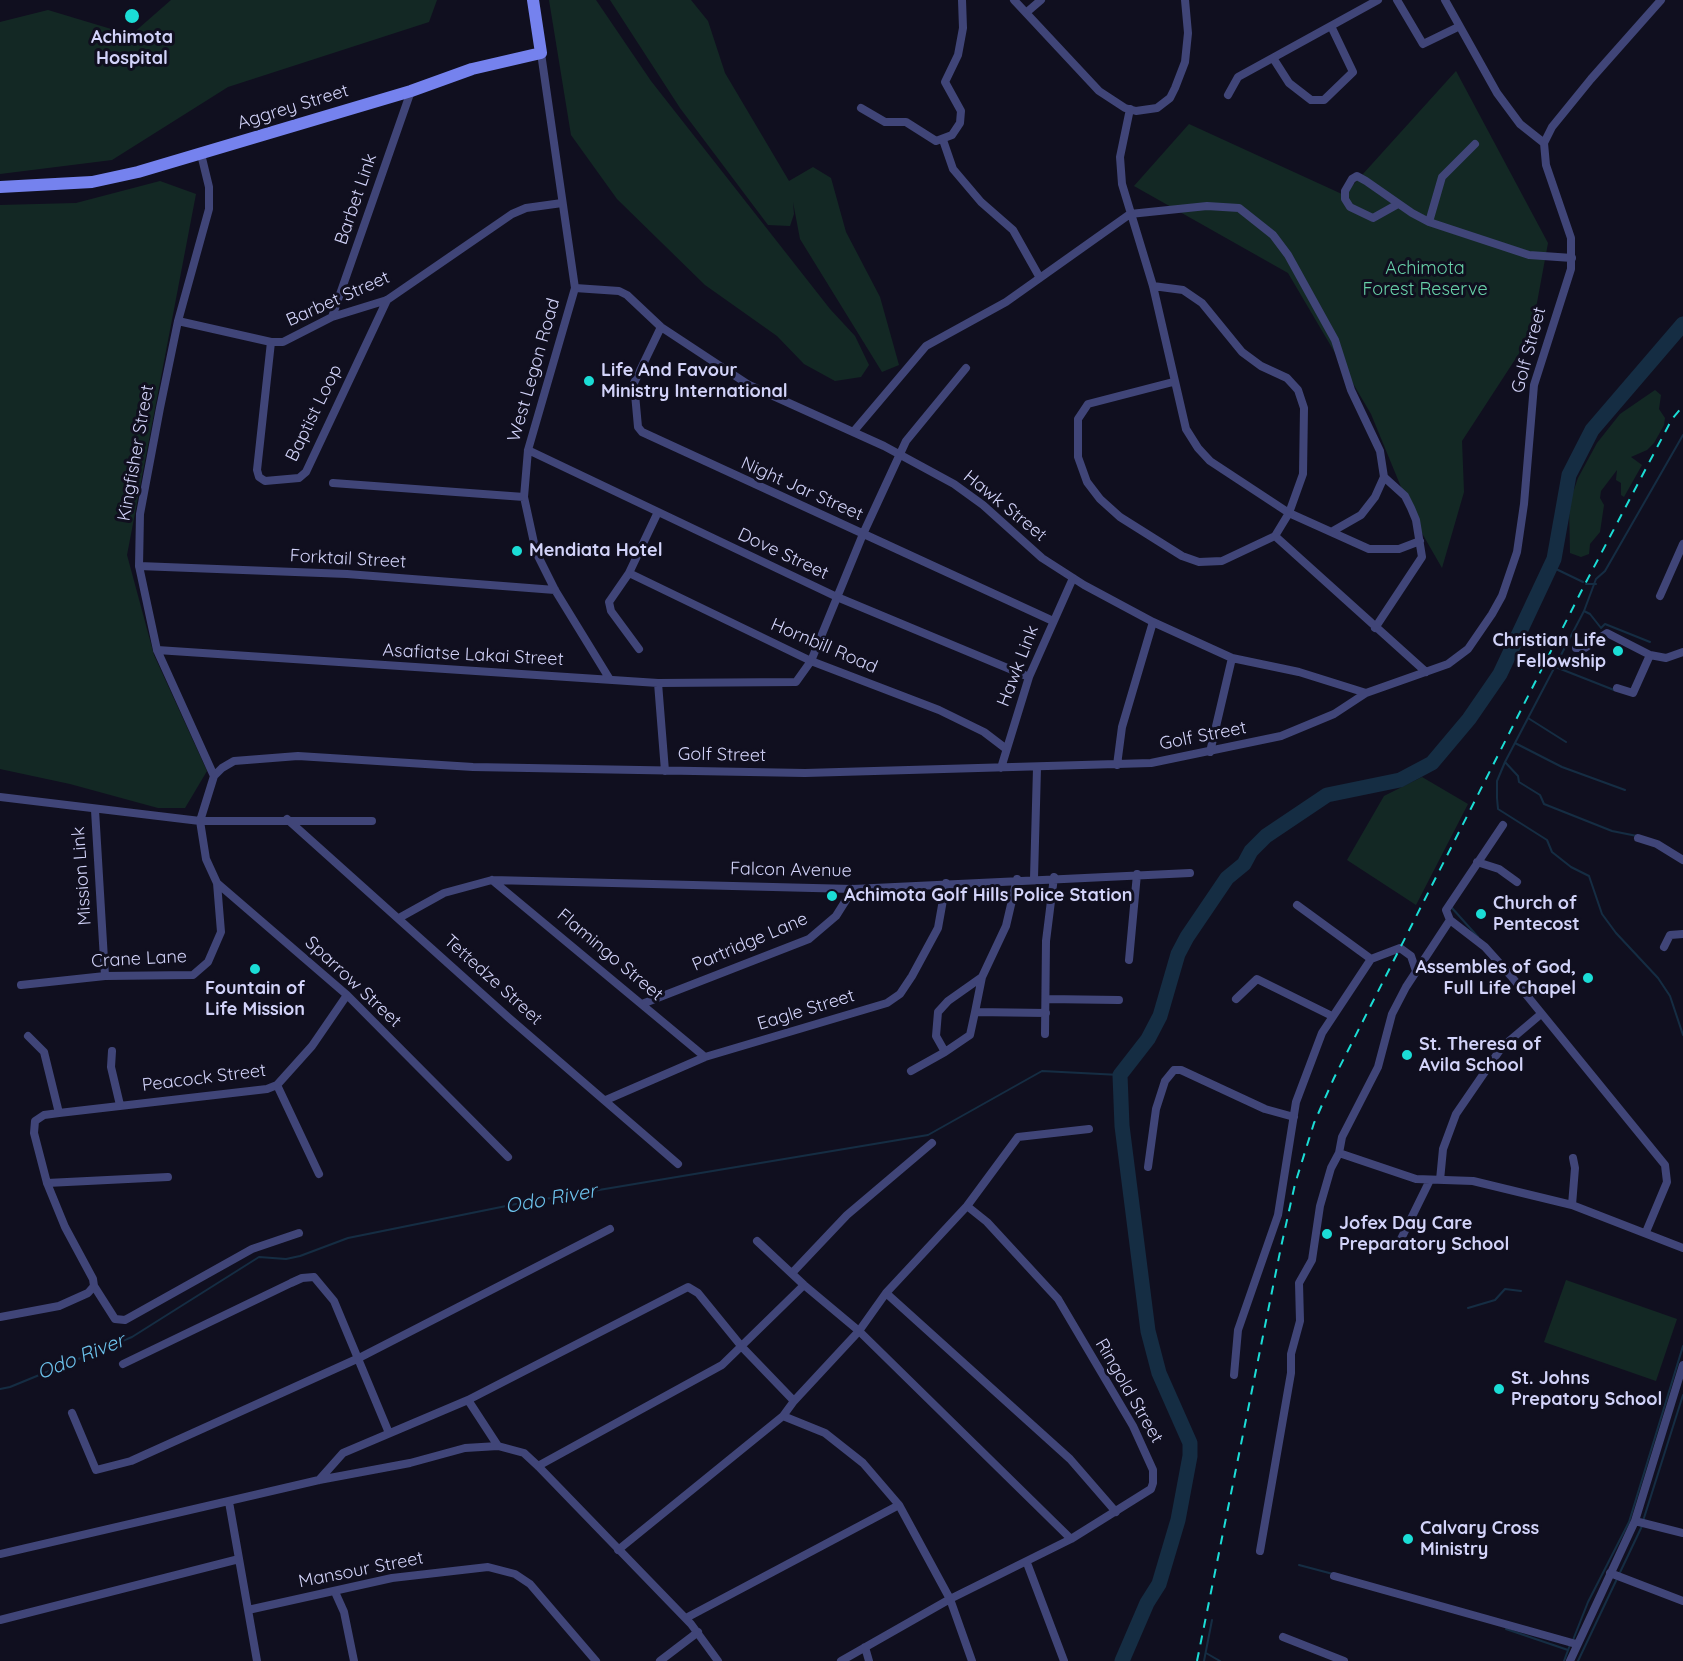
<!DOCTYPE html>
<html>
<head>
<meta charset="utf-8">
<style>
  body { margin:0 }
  canvas { display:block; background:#100f1f }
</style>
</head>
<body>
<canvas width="1683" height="1661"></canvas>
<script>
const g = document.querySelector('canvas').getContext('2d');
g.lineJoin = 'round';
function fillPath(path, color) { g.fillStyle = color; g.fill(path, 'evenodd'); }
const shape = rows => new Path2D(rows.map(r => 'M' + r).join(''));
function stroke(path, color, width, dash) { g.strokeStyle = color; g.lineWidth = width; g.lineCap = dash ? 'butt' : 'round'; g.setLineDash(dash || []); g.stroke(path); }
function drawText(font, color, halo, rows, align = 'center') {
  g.font = font + ' Quicksand,sans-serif'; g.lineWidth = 6; g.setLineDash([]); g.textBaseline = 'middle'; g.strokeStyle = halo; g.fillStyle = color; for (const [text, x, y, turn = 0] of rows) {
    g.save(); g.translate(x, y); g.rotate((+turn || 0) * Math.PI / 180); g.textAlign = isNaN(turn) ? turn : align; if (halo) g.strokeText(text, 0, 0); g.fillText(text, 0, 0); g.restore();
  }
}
fillPath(shape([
  [171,0,437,0,429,22,228,87,112,160,0,174,0,22,48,10,131,35],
  [549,0,596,0,651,81,830,309,855,336,869,365,861,377,835,381,804,364,777,336,705,285,617,199,571,135],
  [610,0,691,0,708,21,725,73,789,181,813,167,831,178,846,232,880,297,899,365,882,372,800,239,793,202,794,214,790,226,768,225,680,108],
  [1456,71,1548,243,1531,335,1462,441,1464,492,1442,568,1415,521,1371,414,1288,273,1134,186,1189,124,1344,195],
  [160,181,196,194,127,555,154,655,207,771,185,808,158,808,70,784,0,769,0,205,76,203],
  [1655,390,1661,395,1659,409,1665,418,1664,425,1654,443,1647,450,1631,457,1642,465,1624,497,1621,495,1621,483,1616,480,1617,470,1601,491,1600,498,1604,505,1600,532,1590,544,1589,554,1581,557,1570,553,1569,504,1578,478,1597,443,1620,414],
  [1422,777,1468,804,1416,905,1347,860,1384,796],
  [1566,1280,1677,1319,1656,1381,1544,1342]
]), '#132824');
stroke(shape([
  [1683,435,1605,571,1596,579,1584,611,1505,762,1497,781,1497,798,1498,809,1547,840,1552,852,1571,867,1589,876,1602,914,1616,933,1658,978,1670,996,1683,1035],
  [1554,559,1556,569,1583,582],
  [1586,584,1596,584],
  [1584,611,1590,614,1601,628,1605,624,1650,642],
  [1553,666,1614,690],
  [1528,718,1566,742],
  [1515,743,1562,767,1625,790],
  [1505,762,1518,776,1519,782,1540,795,1544,804,1612,831,1637,836],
  [1452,908,1478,937],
  [1468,1308,1495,1300,1505,1289,1521,1291],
  [0,1389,10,1387,132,1337,259,1257,286,1259,300,1256,348,1238,521,1203,928,1135,1042,1071,1120,1075],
  [1643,1521,1683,1395],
  [1299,1565,1333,1574],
  [1506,1629,1568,1650],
  [1573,1640,1588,1602,1629,1522,1683,1346],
  [1206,1653,1220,1661],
  [1204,1661,1212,1620],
  [1564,1661,1570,1645],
  [1578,1661,1642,1526]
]), '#152d43', 2);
stroke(shape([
  [1122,1661,1147,1603,1159,1584,1178,1520,1190,1456,1190,1443,1159,1373,1148,1331,1122,1126,1120,1075,1148,1039,1160,1016,1178,954,1187,937,1227,878,1244,864,1251,851,1266,836,1327,795,1400,780,1432,763,1469,719,1500,674,1554,559,1569,475,1592,430,1683,324]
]), '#152d43', 15);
stroke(shape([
  [1014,0,1099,91,1125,108,1136,111,1157,108,1170,98,1175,88,1185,62,1188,33,1185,0],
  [1397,0,1423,44,1458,27],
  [1445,0,1497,93,1520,124,1544,143],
  [1027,12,1041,0],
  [541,53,575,288,528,450,524,497,536,552,555,590,609,678],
  [1273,58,1289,83,1311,100,1324,100,1353,72,1331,26],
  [1228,95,1238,77,1378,0],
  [861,108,885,122,906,122,936,141,952,135,960,123,961,111,945,82,958,55,963,28,962,0],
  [1130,109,1120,157,1122,184,1153,286,1186,429,1198,448,1210,461,1289,513,1369,549,1399,549,1420,541],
  [943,140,953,169,981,202,1013,230,1040,278],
  [201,154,209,187,209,209,178,321,160,408,140,514,139,566,157,650,214,776],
  [1398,204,1373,218,1350,207,1345,199,1345,191,1352,179,1357,176,1366,181,1412,213,1429,222,1529,255,1572,258],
  [1429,222,1442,177,1475,144],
  [1153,286,1183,290,1202,303,1242,352,1261,366,1287,378,1298,390,1304,408,1303,474,1289,513,1275,536,1222,561,1199,562,1182,556,1120,517,1100,499,1087,482,1078,457,1078,419,1088,404,1173,382],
  [575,288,619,291,627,295,661,327,749,385,884,446,954,484,983,505,1042,558,1084,585,1153,622,1232,658,1299,672,1366,693],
  [332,317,411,91],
  [178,321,271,342,283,342,332,317,387,300,512,214,526,208,562,203],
  [661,327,634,383,638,427,642,432,1053,621],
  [271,342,257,470,259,477,265,481,299,478,306,472,387,300],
  [854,431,926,346,1006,302,1130,214,1207,206,1239,208,1273,235,1288,255,1335,340,1351,390,1380,451,1384,477,1375,497,1361,515,1333,531],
  [528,450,837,597,1029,677],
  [333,483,524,497],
  [1275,536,1426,672],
  [139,566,347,574,555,590],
  [629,573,811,661,939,710,984,732,1005,748],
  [1660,596,1683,544],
  [1375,628,1422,557,1416,520,1411,508,1405,496,1384,477],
  [1576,648,1585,648,1607,633,1650,655,1666,658,1683,652],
  [639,649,611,611,609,602,629,573,657,514],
  [157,650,658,683,796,682,811,661,863,534,906,441,966,368],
  [658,683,665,771],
  [1617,688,1633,693,1650,655],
  [1210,752,1232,658],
  [1117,765,1122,727,1153,622],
  [1001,768,1029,677,1073,578],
  [0,797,200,821,372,821],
  [95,810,105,976],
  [287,819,509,1018,678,1164],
  [1503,825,1446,910,1450,920,1485,947,1511,976,1665,1165,1667,1182,1646,1232],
  [1638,838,1657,844,1683,860],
  [1477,862,1499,869,1517,882],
  [1034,878,1037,768],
  [1017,879,1006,926,982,977,975,1012,1046,1013],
  [492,880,705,1057],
  [1297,905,1371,959],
  [399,918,444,893,492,880,853,889,1190,873],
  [1664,947,1670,935,1683,934],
  [1129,960,1137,874],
  [21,985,105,976,193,975,208,962,221,932,217,883],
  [1046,999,1119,1000],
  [1236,999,1257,979,1332,1016],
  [642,1004,809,939,836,916,853,889],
  [1045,1034,1046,941,1054,877],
  [28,1036,44,1052,59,1113],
  [112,1051,111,1067,120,1105],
  [945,1052,970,1035,975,1012],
  [911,1071,945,1052,936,1036,938,1012,948,1001,982,977],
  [277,1085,319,1174],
  [606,1100,705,1057,887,1003,900,994,912,976,938,928,946,883],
  [1339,1153,1416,1179,1473,1181,1572,1205,1683,1248],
  [508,1157,347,995,217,883,206,859,200,821,214,776,222,768,234,761,298,756,473,767,805,773,1151,763,1281,736,1334,714,1366,693,1448,664,1468,649,1492,614,1502,596,1517,552,1524,504,1534,385,1571,269,1571,238,1546,165,1544,143,1552,127,1591,79,1661,0],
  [1148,1167,1156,1109,1165,1081,1174,1070,1181,1070,1265,1109,1294,1117],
  [1440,1180,1443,1149,1456,1114,1502,1047,1541,1014],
  [47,1183,168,1177],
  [1572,1205,1575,1168,1573,1158],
  [299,1233,252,1249,125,1320,115,1319,94,1286,93,1279,65,1227,47,1183,34,1133,35,1121,44,1115,59,1113,267,1089,277,1085,312,1046,347,995],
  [757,1241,804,1285,859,1331,1071,1539],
  [1399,1243,1430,1180],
  [793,1272,847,1215,932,1143],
  [886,1293,1070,1459,1116,1512],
  [0,1317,59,1306,88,1293,94,1286],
  [123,1364,291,1283,302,1278,314,1277,334,1301,389,1433],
  [1234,1375,1238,1330,1278,1215,1296,1102,1322,1033,1371,959,1400,948,1411,956,1416,971],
  [468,1400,498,1446],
  [794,1401,859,1331,886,1293,967,1206,1018,1137,1089,1129],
  [72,1413,96,1470,131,1461,359,1358,610,1229],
  [538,1466,722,1365,804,1285],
  [319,1480,343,1453,468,1400,688,1287,698,1293,742,1347,794,1401,783,1416,825,1433,863,1463,899,1505,950,1599,972,1661],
  [229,1502,257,1661],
  [1635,1521,1683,1533],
  [618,1550,783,1416],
  [1260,1551,1291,1373,1291,1354,1300,1321,1299,1283,1312,1260,1320,1206,1331,1168,1339,1153,1342,1137,1378,1067,1392,1014,1406,987,1450,920],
  [0,1554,319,1480,410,1463,465,1448,498,1446,524,1453,538,1466,691,1624,718,1661],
  [1027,1563,1064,1661],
  [1610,1573,1683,1601],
  [1334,1576,1576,1644],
  [335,1592,344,1612,354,1661],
  [248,1610,392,1578,488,1567,515,1574,530,1584,596,1661],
  [686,1618,899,1505],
  [0,1620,239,1559],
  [1283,1637,1344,1661],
  [865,1647,869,1661],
  [660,1661,698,1632],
  [841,1661,950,1599,1071,1539,1151,1489,1153,1483,1153,1470,1133,1426,1058,1299,987,1222,967,1206],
  [1570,1661,1635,1521,1683,1365]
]), '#404578', 8);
stroke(shape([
  [0,187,92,182,138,172,411,91,472,69,541,53,533,0]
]), '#7582ee', 12);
stroke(shape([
  [1197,1661,1281,1247,1295,1184,1314,1123,1334,1078,1585,584,1672,419,1683,406]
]), '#1bddd6', 2, [9, 8]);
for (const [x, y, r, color] of [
  [132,16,8,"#1bddd6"],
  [589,381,6,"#1bddd6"],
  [517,551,6,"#1bddd6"],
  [1618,651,6,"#1bddd6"],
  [832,896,6,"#1bddd6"],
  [1481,914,6,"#1bddd6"],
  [255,969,6,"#1bddd6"],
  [1588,978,6,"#1bddd6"],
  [1407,1055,6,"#1bddd6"],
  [1327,1234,6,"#1bddd6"],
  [1499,1389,6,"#1bddd6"],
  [1408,1539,6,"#1bddd6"]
]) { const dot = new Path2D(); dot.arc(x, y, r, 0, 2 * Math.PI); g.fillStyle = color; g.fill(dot); stroke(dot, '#100f1f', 2); }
drawText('bold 18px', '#d2d3f9', '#100f1f', [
  ["Achimota",132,38,"center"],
  ["Hospital",132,59,"center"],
  ["Life And Favour",601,371],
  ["Ministry International",601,392],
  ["Mendiata Hotel",529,551],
  ["Christian Life",1606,641,"right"],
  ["Fellowship",1606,662,"right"],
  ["Achimota Golf Hills Police Station",844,896],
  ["Church of",1493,904],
  ["Pentecost",1493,925],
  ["Assembles of God,",1576,968,"right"],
  ["Full Life Chapel",1576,989,"right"],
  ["Fountain of",255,989,"center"],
  ["Life Mission",255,1010,"center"],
  ["St. Theresa of",1419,1045],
  ["Avila School",1419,1066],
  ["Jofex Day Care",1339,1224],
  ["Preparatory School",1339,1245],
  ["St. Johns",1511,1379],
  ["Prepatory School",1511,1400],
  ["Calvary Cross",1420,1529],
  ["Ministry",1420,1550]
], 'left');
drawText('18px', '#d2d3f9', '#100f1f', [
  ["Aggrey Street",293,107,-17],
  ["Barbet Link",356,199,-71],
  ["Barbet Street",338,299,-24],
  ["Golf Street",1529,350,-75],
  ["West Legon Road",534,370,-74],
  ["Baptist Loop",314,413,-64],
  ["Kingfisher Street",136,453,-80],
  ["Night Jar Street",802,489,24],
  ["Hawk Street",1005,506,39],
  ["Dove Street",783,554,25],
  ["Forktail Street",348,559,3],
  ["Hornbill Road",824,646,23],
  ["Asafiatse Lakai Street",473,655,3],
  ["Hawk Link",1018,666,-69],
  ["Golf Street",1203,736,-11],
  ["Golf Street",722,755,1],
  ["Falcon Avenue",791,870,1],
  ["Mission Link",82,876,-94],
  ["Partridge Lane",750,942,-23],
  ["Flamingo Street",610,955,40],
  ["Crane Lane",139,959,-3],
  ["Tettedze Street",493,980,42],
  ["Sparrow Street",353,982,43],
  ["Eagle Street",806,1010,-17],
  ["Peacock Street",204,1078,-7],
  ["Ringold Street",1129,1391,60],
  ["Mansour Street",361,1570,-11]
]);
drawText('18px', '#68d0a8', '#100f1f', [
  ["Achimota",1425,269],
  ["Forest Reserve",1425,290]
]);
drawText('italic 20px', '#6dc3ed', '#100f1f', [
  ["Odo River",551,1199,-10],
  ["Odo River",81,1357,-22]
]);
</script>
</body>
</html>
